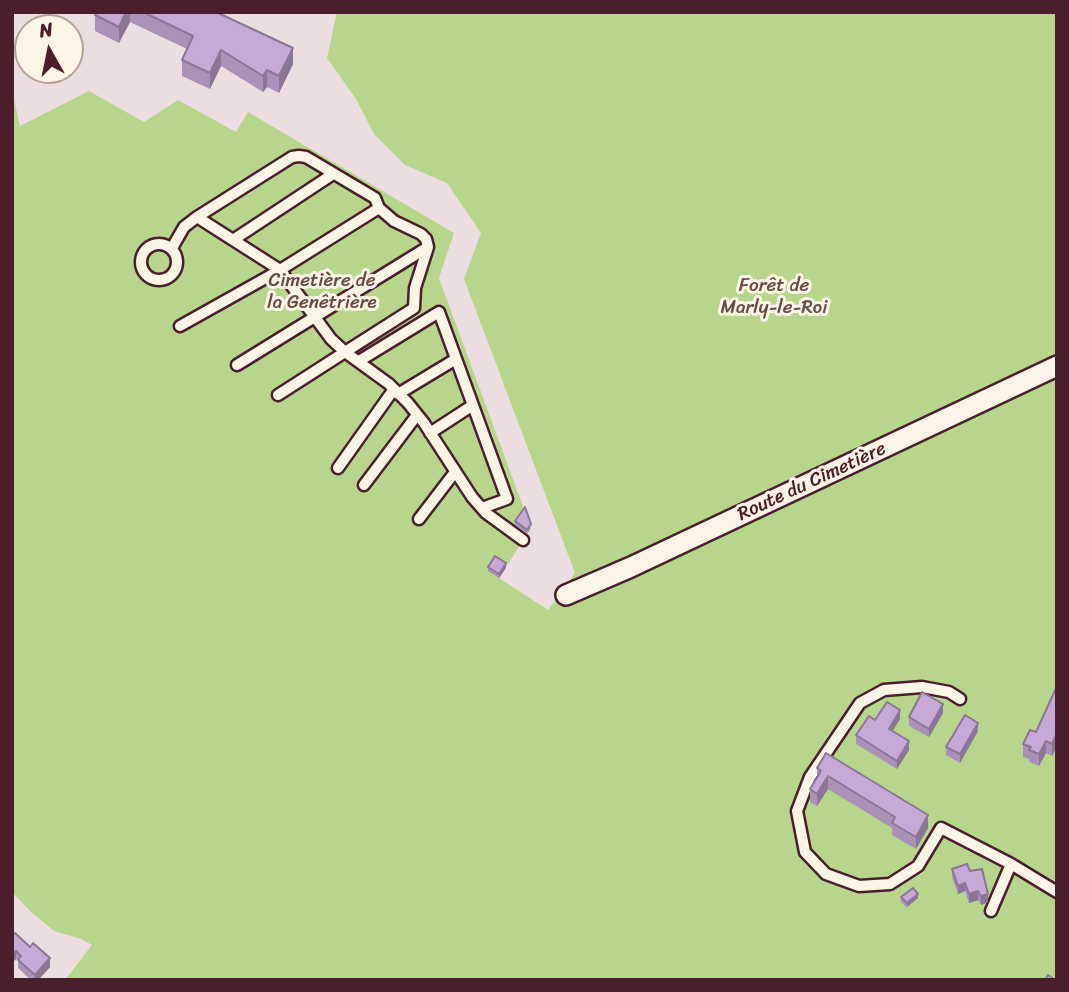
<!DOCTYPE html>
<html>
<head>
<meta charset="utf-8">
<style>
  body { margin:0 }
  #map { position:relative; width:1069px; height:992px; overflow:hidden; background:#ecdee0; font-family:Sriracha,sans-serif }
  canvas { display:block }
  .frame { position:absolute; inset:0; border:14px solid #4a1f2b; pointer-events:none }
  .north { position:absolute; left:14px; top:14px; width:70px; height:70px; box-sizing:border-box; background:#fcf5e5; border:2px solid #b59f9b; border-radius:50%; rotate:351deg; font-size:19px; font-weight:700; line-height:28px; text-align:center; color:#4a1f2b }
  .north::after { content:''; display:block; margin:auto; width:24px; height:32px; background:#4a1f2b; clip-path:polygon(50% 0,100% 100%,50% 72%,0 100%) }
</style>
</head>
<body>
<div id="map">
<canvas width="1069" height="992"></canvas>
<div class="frame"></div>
<div class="north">N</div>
</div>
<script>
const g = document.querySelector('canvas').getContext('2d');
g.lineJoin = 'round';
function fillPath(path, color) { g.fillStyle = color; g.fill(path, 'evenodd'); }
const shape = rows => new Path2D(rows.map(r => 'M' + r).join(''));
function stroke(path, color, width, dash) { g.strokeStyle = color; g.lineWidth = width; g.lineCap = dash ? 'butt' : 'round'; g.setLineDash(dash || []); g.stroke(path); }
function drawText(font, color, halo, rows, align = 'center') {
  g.font = font + ' Sriracha,sans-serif'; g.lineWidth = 6; g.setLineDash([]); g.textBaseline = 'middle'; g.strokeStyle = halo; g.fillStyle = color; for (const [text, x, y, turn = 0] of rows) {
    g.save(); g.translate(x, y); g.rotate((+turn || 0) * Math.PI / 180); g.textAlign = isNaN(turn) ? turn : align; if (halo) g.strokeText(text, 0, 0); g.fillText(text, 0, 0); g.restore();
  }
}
fillPath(shape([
  [337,12,1057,12,1057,980,65,980,92,945,81,939,54,931,31,912,12,892,12,90,20,126,89,91,144,122,178,100,236,132,248,112,454,233,439,278,531,528,499,578,548,610,575,573,464,279,481,233,447,183,405,165,374,134,356,99,327,58]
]), '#b8d58d');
const lane = shape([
  [233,240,333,174],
  '141 262a18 18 0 1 1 36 0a18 18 0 1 1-36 0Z',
  [172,248,184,227,197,217],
  [180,326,280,270,379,208],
  [359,361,439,312,507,499,482,508],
  [237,365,428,247],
  [398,394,456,359],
  [278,395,345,352,414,308,415,288,428,247,426,239,421,234,394,221,379,208,375,198,306,157,299,156,292,157,197,217,280,270,331,339,345,352,389,384,408,403,424,423,472,497,486,513,523,540],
  [430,433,473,405],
  [338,468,394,389],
  [364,485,417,415],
  [419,519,455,472],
  [960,699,949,692,922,687,884,690,860,703,810,777,797,811,805,852,826,874,859,886,890,884,918,866,941,828,1011,864,1057,892],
  [991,911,1011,864]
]);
const street = shape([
  [566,595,631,567,1057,366]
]);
stroke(lane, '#4a1f2b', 15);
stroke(street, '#4a1f2b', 24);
stroke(lane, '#fcf5e5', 10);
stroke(street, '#fcf5e5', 19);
fillPath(shape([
  [96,12,216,12,293,64,279,93,267,87,263,92,221,66,210,89,182,76,182,60,187,49,130,22,119,43,95,31,95,15],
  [515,521,531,528,527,534,515,525],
  [488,567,506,568,499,578,488,571],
  [1057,686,1057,746,1052,756,1046,753,1039,766,1029,762,1029,759,1023,757,1023,744,1036,732],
  [943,713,929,737,909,726,909,717],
  [900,719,892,731,909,750,897,769,856,744,856,735],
  [978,731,960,763,946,755,946,747],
  [817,768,928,828,916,849,892,835,892,828,828,789,817,806,810,802,810,789,817,778],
  [952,869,970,871,988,902,981,905,978,900,969,903,965,891,958,894,952,877],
  [901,897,918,898,907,907,901,902],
  [12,936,50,967,38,980,31,980,18,968,18,961,16,959,12,963]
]), '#aa91b8');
fillPath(shape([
  [126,12,130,12,130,22,119,43,119,27],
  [293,48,293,64,279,93,279,76],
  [221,50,221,66,210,89,210,73],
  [267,70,267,87,263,92,263,76],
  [506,563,506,568,499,578,499,574],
  [943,704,943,713,929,737,929,729],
  [900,710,900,719,889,737,889,729],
  [978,723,978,731,960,763,960,754],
  [1057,733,1057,746,1052,756,1052,744],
  [909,741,909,750,897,769,897,761],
  [1046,741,1046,753,1039,766,1039,754],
  [828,776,828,789,817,806,817,794],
  [928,815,928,828,916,849,916,837],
  [965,883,965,891,958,894,958,886],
  [978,891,978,900,969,903,969,894],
  [918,894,918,898,907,907,907,903],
  [988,894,988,902,981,905,981,896],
  [16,951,16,959,12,963,12,955],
  [50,958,50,967,38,980,35,980,35,975]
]), '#8b7696');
const building = shape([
  [96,12,126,12,119,27,95,15,96,12],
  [143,12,216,12,293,48,279,76,267,70,263,76,221,50,210,73,182,60,193,36,143,12],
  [525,507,531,524,527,530,515,521,525,507],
  [495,556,506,563,499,574,488,567,495,556],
  [1057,686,1057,733,1052,744,1046,741,1039,754,1029,750,1031,747,1023,744,1030,730,1036,732,1057,686],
  [922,692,943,704,929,729,909,717,922,692],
  [887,702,900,710,889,729,909,741,897,761,856,735,869,716,875,720,887,702],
  [965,715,978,723,960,754,946,747,965,715],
  [826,753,928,815,916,837,892,823,895,817,828,776,817,794,810,789,821,771,817,768,826,753],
  [967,864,970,871,982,869,988,894,981,896,978,891,969,894,965,883,958,886,952,869,967,864],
  [913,888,918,894,907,903,901,897,913,888],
  [15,933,30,947,33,943,50,958,35,975,18,960,21,956,16,951,12,955,12,936,15,933],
  [1048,975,1055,980,1045,980,1048,975]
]);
fillPath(building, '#c6a9d6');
stroke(building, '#8b7696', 2);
drawText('19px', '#664c44', '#fcf5e5', [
  ["Cimetière de",322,281],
  ["la Genêtrière",322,303],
  ["Forêt de",774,286],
  ["Marly-le-Roi",774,308]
]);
drawText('19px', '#4a1f2b', '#fcf5e5', [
  ["Route du Cimetière",812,482,-25]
]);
</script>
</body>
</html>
